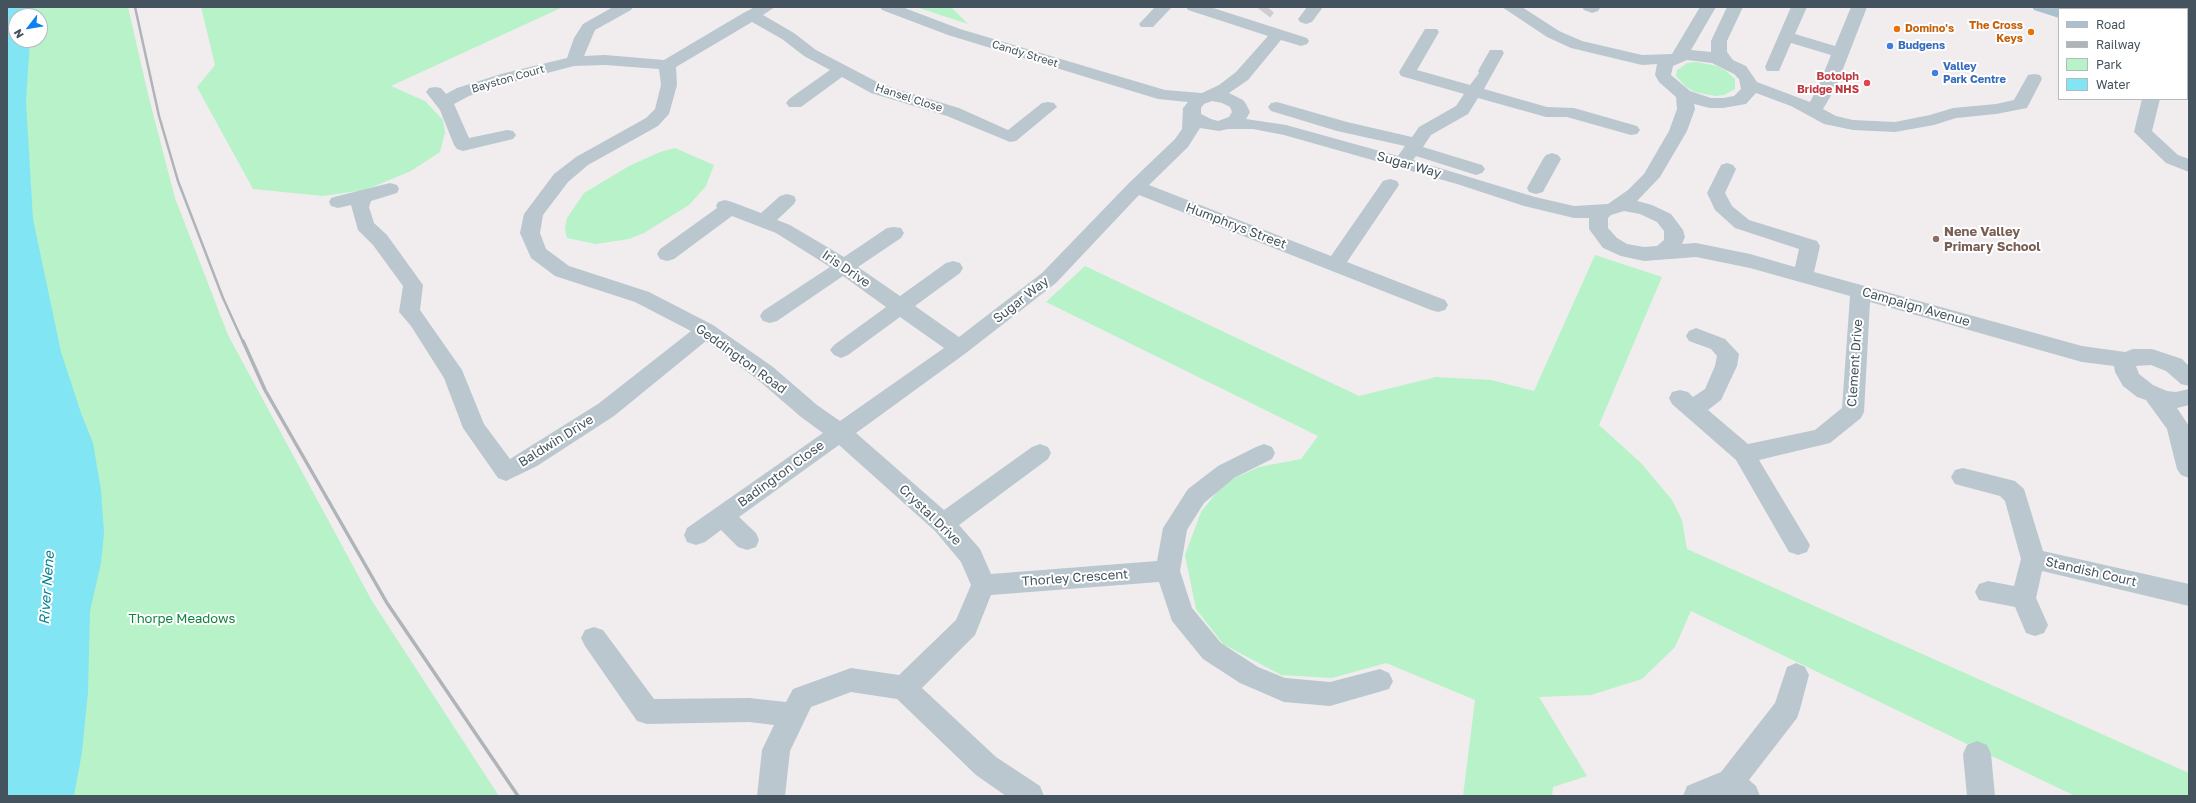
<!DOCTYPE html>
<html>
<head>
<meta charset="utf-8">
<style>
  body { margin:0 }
  #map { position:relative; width:2196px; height:803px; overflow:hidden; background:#f1edee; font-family:"Golos Text",sans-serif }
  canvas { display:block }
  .frame { position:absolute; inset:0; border:8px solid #44535d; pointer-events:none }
  .legend { position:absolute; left:2058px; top:8px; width:130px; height:92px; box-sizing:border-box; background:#fff; border:1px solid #b4babe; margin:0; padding:5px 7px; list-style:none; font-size:12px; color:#44535d }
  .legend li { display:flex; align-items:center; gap:8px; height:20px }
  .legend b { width:20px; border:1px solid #b4babe }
  .north { position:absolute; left:8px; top:8px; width:40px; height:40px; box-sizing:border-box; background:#fff; border:1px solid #b4babe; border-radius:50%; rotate:239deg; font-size:11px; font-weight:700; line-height:16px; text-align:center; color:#44535d }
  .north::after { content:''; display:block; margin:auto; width:14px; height:18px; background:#0a81ee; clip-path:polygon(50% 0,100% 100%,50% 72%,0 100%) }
</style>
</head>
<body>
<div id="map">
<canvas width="2196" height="803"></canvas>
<div class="frame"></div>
<ul class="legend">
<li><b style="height:5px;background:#abc0cf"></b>Road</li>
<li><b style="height:5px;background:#afb4b9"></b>Railway</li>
<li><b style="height:11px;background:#b7f2c9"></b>Park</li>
<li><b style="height:11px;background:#81e5f3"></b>Water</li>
</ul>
<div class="north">N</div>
</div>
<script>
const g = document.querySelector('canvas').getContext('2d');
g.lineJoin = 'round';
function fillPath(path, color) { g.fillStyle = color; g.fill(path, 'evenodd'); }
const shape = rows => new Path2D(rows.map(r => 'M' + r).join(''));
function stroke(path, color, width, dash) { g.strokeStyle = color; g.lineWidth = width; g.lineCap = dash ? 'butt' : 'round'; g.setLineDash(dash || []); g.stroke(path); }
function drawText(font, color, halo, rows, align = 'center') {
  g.font = font + ' "Golos Text",sans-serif'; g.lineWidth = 4; g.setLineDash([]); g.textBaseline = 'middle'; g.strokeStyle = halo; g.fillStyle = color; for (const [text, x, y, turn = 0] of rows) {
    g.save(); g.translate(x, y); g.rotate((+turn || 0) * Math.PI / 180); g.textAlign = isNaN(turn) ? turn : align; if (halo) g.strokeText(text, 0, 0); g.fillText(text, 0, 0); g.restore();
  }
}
fillPath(shape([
  [7,7,128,7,148,94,175,198,228,335,372,601,499,796,7,796],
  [16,16,40,16,40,40,16,40],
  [201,7,563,7,391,86,425,101,443,120,445,132,440,152,411,171,365,190,323,196,253,189,197,87,215,65],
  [916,7,951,7,968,24],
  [1696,62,1717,66,1725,70,1735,79,1735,89,1724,95,1715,96,1695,92,1686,87,1676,76,1677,70,1687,63],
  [675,148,714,165,706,186,689,205,644,233,629,239,596,244,567,238,565,229,567,218,584,193,629,166,660,152],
  [1595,255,1662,277,1599,425,1641,463,1672,500,1682,520,1687,549,2189,773,2189,796,2075,796,1691,611,1675,647,1642,679,1591,695,1539,697,1587,776,1553,787,1552,796,1463,796,1475,700,1386,663,1332,678,1281,675,1223,644,1196,609,1185,555,1201,512,1224,483,1259,467,1301,459,1318,436,1046,302,1085,266,1359,396,1436,377,1491,380,1534,391]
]), '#b7f2c9');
fillPath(shape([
  [7,7,33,7,32,16,16,16,16,40,30,40,26,101,33,219,61,352,81,413,93,443,101,490,104,533,101,563,90,611,88,692,82,752,74,796,7,796]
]), '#81e5f3');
stroke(shape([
  [1263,12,1267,7]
]), '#ceced1', 18, [18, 9]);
fillPath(shape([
  [613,7,633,7,631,10,595,30,584,56,605,55,664,60,745,12,755,7,775,7,763,15,794,33,816,50,883,85,959,108,1008,130,1042,103,1048,102,1054,103,1057,107,1016,141,1010,142,947,116,871,93,842,77,801,107,789,107,786,103,789,99,830,70,804,56,782,39,752,22,676,67,677,85,669,114,658,126,588,165,568,182,543,215,540,233,546,249,569,266,649,292,713,325,773,367,817,405,840,421,944,348,900,317,848,355,841,358,834,355,830,350,834,345,886,307,843,276,777,321,770,323,763,321,760,316,763,311,830,267,776,233,732,216,674,259,667,261,660,259,657,254,660,249,717,208,716,206,718,202,725,200,732,202,761,213,780,196,787,194,794,196,796,200,794,204,777,220,790,225,844,257,887,228,894,227,901,228,904,233,901,238,858,267,900,296,946,263,953,261,960,263,963,268,960,273,915,306,959,337,1042,273,1129,183,1175,139,1182,129,1183,108,1188,102,1158,99,948,35,882,10,880,7,902,7,960,29,1165,90,1202,93,1219,85,1236,72,1268,36,1188,10,1186,7,1210,7,1307,38,1309,41,1307,44,1301,46,1281,40,1248,80,1229,93,1243,100,1246,104,1250,112,1246,119,1286,125,1398,156,1405,146,1337,131,1271,111,1268,107,1271,103,1277,102,1347,122,1412,137,1419,127,1456,106,1464,94,1401,76,1399,72,1425,29,1437,29,1439,32,1417,70,1470,85,1479,73,1478,71,1490,50,1502,50,1504,53,1484,89,1547,107,1574,108,1637,126,1640,130,1637,134,1631,135,1567,117,1546,117,1478,98,1468,114,1431,135,1423,147,1482,165,1485,169,1482,173,1476,175,1416,156,1413,160,1535,197,1574,206,1608,204,1628,190,1644,174,1669,131,1677,109,1676,97,1659,82,1655,75,1657,64,1642,65,1571,48,1547,37,1502,7,1522,7,1559,31,1582,41,1642,55,1672,54,1700,7,1716,7,1691,50,1711,52,1711,41,1727,7,1743,7,1727,41,1727,52,1733,60,1746,66,1757,82,1810,102,1818,87,1831,55,1791,43,1779,71,1767,71,1765,67,1791,7,1807,7,1795,34,1835,46,1851,7,1867,7,1836,87,1823,109,1836,116,1853,120,1895,122,1930,115,1953,108,1996,104,2014,100,2028,75,2034,74,2040,75,2042,79,2027,108,1996,114,1956,118,1934,125,1895,132,1853,130,1824,124,1791,106,1756,93,1746,104,1723,108,1710,108,1694,104,1695,109,1687,131,1660,177,1637,201,1652,205,1671,214,1683,230,1685,237,1682,244,1696,243,1750,254,1795,267,1799,249,1735,228,1715,210,1707,193,1721,165,1727,163,1733,165,1736,169,1725,193,1732,206,1749,220,1817,241,1820,246,1814,272,2082,346,2125,352,2133,349,2152,349,2182,359,2189,366,2189,386,2181,384,2166,371,2151,365,2136,366,2139,374,2153,385,2167,391,2176,392,2189,389,2189,405,2177,408,2189,426,2189,478,2181,475,2177,469,2167,429,2146,400,2137,397,2123,386,2115,372,2114,366,2082,362,1870,302,1864,412,1861,418,1830,443,1759,460,1810,545,1807,552,1798,555,1789,552,1736,460,1672,404,1669,398,1672,392,1680,390,1688,392,1693,397,1705,389,1715,366,1717,356,1711,349,1689,341,1686,336,1689,331,1696,328,1725,339,1739,354,1737,366,1721,400,1708,410,1748,444,1815,430,1842,408,1850,296,1750,268,1696,257,1644,261,1621,256,1603,248,1589,229,1589,218,1574,218,1524,206,1457,184,1284,135,1253,129,1228,129,1219,131,1200,128,1188,147,1149,185,1331,256,1383,181,1390,179,1397,181,1399,185,1347,262,1445,300,1448,305,1445,310,1438,312,1431,310,1139,195,1056,283,966,353,856,433,944,510,1032,447,1040,444,1048,447,1051,453,1048,459,959,525,980,549,991,574,1157,561,1163,528,1188,489,1218,466,1256,447,1264,444,1272,447,1275,453,1272,459,1234,478,1204,503,1187,530,1180,571,1192,608,1221,643,1258,667,1285,678,1330,682,1380,669,1389,673,1393,681,1389,689,1330,706,1284,702,1240,683,1203,659,1172,621,1159,582,991,595,975,635,922,688,996,757,1040,786,1044,796,1006,796,976,775,897,699,851,692,811,707,790,751,785,796,757,796,762,750,774,725,749,722,647,724,637,721,585,646,581,638,585,630,594,627,603,630,654,699,749,698,786,702,793,689,851,668,899,675,956,620,971,585,961,562,935,531,839,445,739,517,756,533,759,540,756,547,747,550,738,547,721,530,705,542,696,545,687,542,684,535,687,528,823,433,801,417,757,379,706,341,614,416,537,466,506,481,498,478,463,428,444,378,411,326,399,312,403,286,373,245,358,230,351,205,338,208,331,206,329,202,331,198,338,196,390,183,397,185,399,189,397,193,371,201,369,207,374,223,387,235,423,285,420,310,462,370,484,424,510,459,598,404,691,331,635,302,555,276,531,258,520,233,524,214,554,174,576,157,646,118,655,109,661,85,659,69,605,65,574,66,513,82,469,96,454,104,469,138,507,130,513,131,516,135,513,139,463,151,457,149,454,145,440,110,426,92,429,88,435,87,441,88,446,94,457,88,501,74,567,58,574,38,583,24,613,7],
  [1687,60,1712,63,1734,74,1739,79,1741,89,1734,96,1723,98,1711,98,1690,91,1671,75,1673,66,1687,60],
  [1212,101,1222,103,1230,107,1232,112,1229,117,1218,121,1211,119,1201,114,1201,108,1204,104,1212,101],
  [1624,211,1640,214,1657,222,1664,231,1664,240,1657,246,1644,247,1627,244,1617,238,1608,228,1608,218,1611,215,1624,211],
  [1155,7,1172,7,1153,27,1141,27,1139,24,1155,7],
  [1307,7,1323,7,1312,22,1306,24,1300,22,1298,19,1307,7],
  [1582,7,1599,7,1600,8,1598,11,1592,13,1584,10,1582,7],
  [2142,99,2160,99,2152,131,2178,155,2189,159,2189,172,2166,163,2134,132,2142,99],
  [1552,153,1558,155,1561,159,1545,188,1543,192,1536,194,1529,192,1527,188,1543,159,1546,155,1552,153],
  [1963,468,2015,481,2024,489,2043,551,2189,584,2189,606,2042,571,2036,598,2048,625,2044,633,2035,636,2026,633,2015,607,1979,600,1975,592,1979,584,1988,581,2014,586,2021,559,2005,501,2000,496,1955,484,1951,477,1955,470,1963,468],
  [1796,663,1805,667,1809,675,1800,709,1797,718,1749,780,1756,786,1760,796,1683,796,1687,786,1721,772,1775,703,1787,667,1796,663],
  [1977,741,1987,745,1991,754,1995,796,1967,796,1963,754,1967,745,1977,741]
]), '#bac7ce');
fillPath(shape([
  [2032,7,2056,7,2063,9,2059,9,2059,18,2034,10,2032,7],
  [2187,49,2189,49,2189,59,2187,59,2187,49]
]), '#abc0cf');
stroke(shape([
  [135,7,159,116,178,181,223,298,243,342]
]), '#afb4b9', 2.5);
stroke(shape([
  [243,341,265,390,387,603,518,796]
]), '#afb4b9', 3.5);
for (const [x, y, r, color] of [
  [1897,29,4,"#e8710a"],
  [2031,32,4,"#e8710a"],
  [1890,46,4,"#3f7fe0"],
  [1935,73,4,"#3f7fe0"],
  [1867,83,4,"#e0444e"],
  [1936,239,4,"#8d6e63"]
]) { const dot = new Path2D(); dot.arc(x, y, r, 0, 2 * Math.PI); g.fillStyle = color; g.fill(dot); stroke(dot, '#fff', 1.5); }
drawText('bold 11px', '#c56008', '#fff', [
  ["The Cross",2023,26],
  ["Keys",2023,39],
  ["Domino's",1905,29,"left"]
], 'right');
drawText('bold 11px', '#366cbe', '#fff', [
  ["Budgens",1898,46],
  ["Valley",1943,67],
  ["Park Centre",1943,80]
], 'left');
drawText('11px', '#44535d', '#fff', [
  ["Candy Street",1025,54,17],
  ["Bayston Court",508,79,-16],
  ["Hansel Close",909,98,18]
]);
drawText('bold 11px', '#be3a42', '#fff', [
  ["Botolph",1859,77],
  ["Bridge NHS",1859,90]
], 'right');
drawText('13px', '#44535d', '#fff', [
  ["Sugar Way",1409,165,16],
  ["Humphrys Street",1236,226,21],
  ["Iris Drive",846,269,34],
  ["Sugar Way",1021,300,-38],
  ["Campaign Avenue",1916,307,16],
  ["Geddington Road",741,359,36],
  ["Clement Drive",1855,363,-86],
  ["Baldwin Drive",556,441,-32],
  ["Badington Close",781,474,-36],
  ["Crystal Drive",930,515,44],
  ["Standish Court",2091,572,13],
  ["Thorley Crescent",1075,578,-4]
]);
drawText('bold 13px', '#785e54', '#fff', [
  ["Nene Valley",1944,232],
  ["Primary School",1944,247]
], 'left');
drawText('13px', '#0f843f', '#fff', [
  ["Thorpe Meadows",182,619]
]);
drawText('italic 14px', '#038293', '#fff', [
  ["River Nene",47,588,-86]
]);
</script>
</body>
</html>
